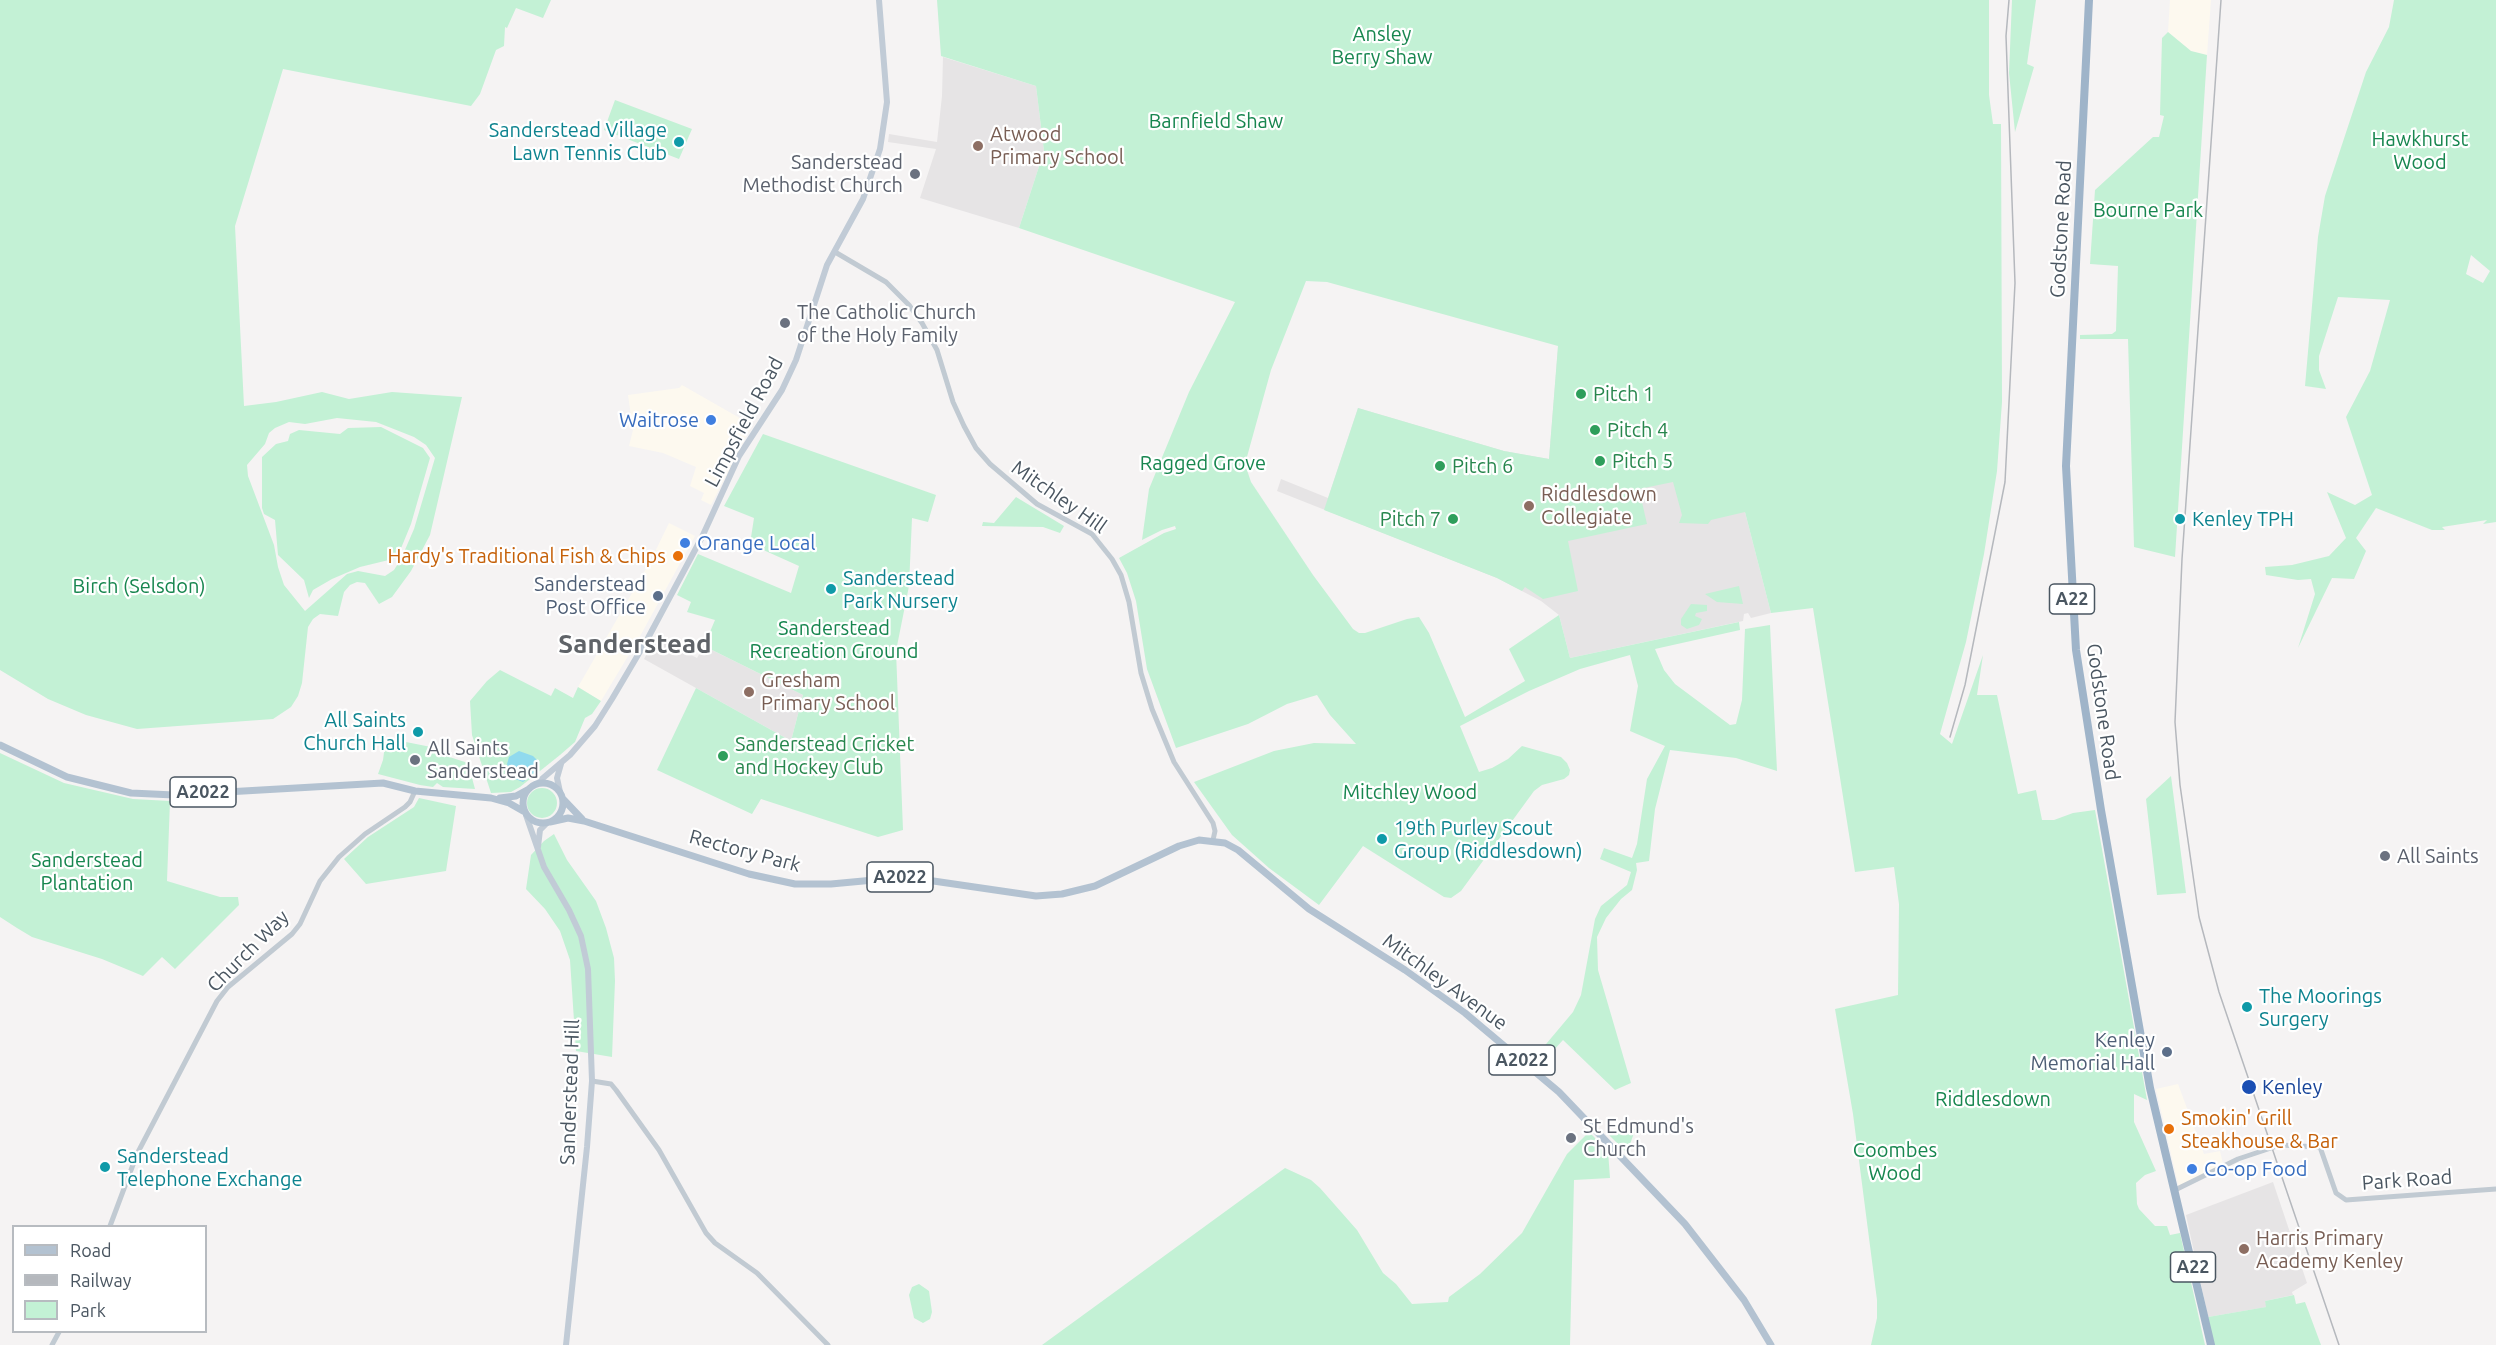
<!DOCTYPE html>
<html>
<head>
<meta charset="utf-8">
<style>
  body { margin:0 }
  #map { position:relative; width:2496px; height:1345px; overflow:hidden; background:#f5f3f3; font-family:Ubuntu,sans-serif }
  canvas { display:block }
  .legend { position:absolute; left:12px; top:1225px; width:195px; height:108px; box-sizing:border-box; background:#fff; border:2px solid #b7bbc0; margin:0; padding:8px 10px; list-style:none; font-size:18px; color:#4a5661 }
  .legend li { display:flex; align-items:center; gap:12px; height:30px }
  .legend b { width:30px; border:2px solid #b7bbc0 }
</style>
</head>
<body>
<div id="map">
<canvas width="2496" height="1345"></canvas>
<ul class="legend">
<li><b style="height:8px;background:#b3c2d1"></b>Road</li>
<li><b style="height:8px;background:#b5b8bd"></b>Railway</li>
<li><b style="height:16px;background:#c3f1d5"></b>Park</li>
</ul>
</div>
<script>
const g = document.querySelector('canvas').getContext('2d');
g.lineJoin = 'round';
function fillPath(path, color) { g.fillStyle = color; g.fill(path, 'evenodd'); }
const shape = rows => new Path2D(rows.map(r => 'M' + r).join(''));
function stroke(path, color, width, dash) { g.strokeStyle = color; g.lineWidth = width; g.lineCap = dash ? 'butt' : 'round'; g.setLineDash(dash || []); g.stroke(path); }
function drawText(font, color, halo, rows, align = 'center') {
  g.font = font + ' Ubuntu,sans-serif'; g.lineWidth = 4.5; g.setLineDash([]); g.textBaseline = 'middle'; g.strokeStyle = halo; g.fillStyle = color; for (const [text, x, y, turn = 0] of rows) {
    g.save(); g.translate(x, y); g.rotate((+turn || 0) * Math.PI / 180); g.textAlign = isNaN(turn) ? turn : align; if (halo) g.strokeText(text, 0, 0); g.fillText(text, 0, 0); g.restore();
  }
}
fillPath(shape([
  [2170,0,2211,0,2207,55,2191,51,2168,32],
  [682,385,752,425,711,505,701,500,704,493,690,486,696,467,663,453,629,446,633,430,628,395,679,388],
  [669,523,695,536,639,638,601,701,578,687,651,560],
  [2178,1084,2204,1154,2220,1151,2223,1164,2179,1188,2156,1089]
]), '#fdf9ef');
fillPath(shape([
  [943,57,1036,86,1044,151,1019,228,920,198,936,149,888,142,889,134,937,142,942,96],
  [1558,347,1745,512,1771,613,1751,618,1748,613,1744,614,1743,621,1570,658,1559,615,1541,601,1497,578,1277,491,1281,479,1328,498,1358,408,1504,451,1549,459],
  [656,637,697,658,704,646,803,695,791,741,644,659],
  [2273,1182,2307,1283,2292,1292,2293,1295,2265,1301,2267,1307,2208,1317,2186,1215]
]), '#e6e4e5');
fillPath(shape([
  [0,0,551,0,543,18,516,8,507,28,505,27,504,46,496,50,480,94,471,106,283,69,235,226,244,406,276,402,322,392,349,399,392,392,462,397,430,535,411,571,392,597,379,604,365,583,357,582,350,585,344,592,338,616,320,614,313,619,308,627,302,683,298,696,291,707,273,719,137,729,86,715,48,699,0,670],
  [337,418,376,422,414,437,426,445,435,458,414,529,401,559,394,570,385,576,358,571,347,574,305,611,284,585,278,567,274,545,248,476,247,465,265,444,269,433,275,428,289,422,305,424],
  [937,0,1989,0,1989,95,1993,124,2001,124,2002,402,1997,471,1984,554,1966,642,1940,734,1952,744,1983,655,1977,695,1997,695,2018,794,2036,790,2042,820,2054,820,2073,813,2095,810,2147,1100,2134,1094,2134,1122,2156,1171,2145,1175,2136,1183,2137,1204,2139,1209,2155,1226,2167,1226,2170,1235,2180,1233,2205,1345,1871,1345,1877,1318,1877,1300,1853,1114,1835,1009,1898,995,1899,904,1894,867,1855,872,1813,608,1771,613,1745,512,1711,520,1708,524,1679,523,1682,515,1673,482,1639,489,1647,524,1568,541,1578,591,1543,599,1525,587,1522,591,1497,578,1324,510,1358,408,1504,451,1549,459,1558,346,1327,282,1306,281,1271,370,1245,464,1251,482,1313,575,1353,629,1359,633,1365,633,1407,619,1419,617,1429,633,1465,717,1525,681,1509,649,1559,615,1570,658,1739,622,1740,630,1655,649,1664,670,1675,684,1730,725,1736,724,1742,700,1745,629,1770,625,1777,771,1736,758,1670,750,1655,809,1649,861,1636,863,1637,870,1632,890,1621,899,1606,918,1597,937,1598,970,1631,1083,1615,1090,1563,1040,1542,1063,1536,1056,1573,1012,1581,995,1595,919,1601,906,1627,885,1631,872,1600,859,1604,848,1632,858,1637,844,1647,779,1665,746,1630,731,1638,686,1630,655,1580,669,1529,691,1460,726,1479,772,1492,768,1508,759,1522,746,1561,757,1567,763,1570,770,1569,775,1564,779,1542,785,1534,791,1461,891,1451,898,1444,897,1363,846,1319,905,1269,868,1232,835,1194,782,1274,751,1314,743,1356,744,1330,715,1317,695,1287,704,1248,724,1176,748,1147,669,1136,601,1127,573,1119,558,1164,533,1176,529,1175,526,1162,530,1142,540,1149,489,1189,392,1235,302,1019,228,1044,151,1036,86,941,56],
  [2012,0,2036,0,2027,64,2034,67,2015,132,2009,73],
  [2394,0,2496,0,2496,522,2483,524,2487,520,2442,527,2445,530,2432,530,2376,508,2356,538,2366,551,2354,579,2332,578,2298,648,2315,594,2311,579,2298,580,2266,575,2265,567,2292,565,2329,556,2346,538,2327,492,2355,505,2372,495,2346,417,2370,371,2390,300,2338,297,2319,356,2319,370,2326,389,2305,386,2318,237,2325,196,2366,72,2389,27],
  [2471,255,2490,271,2483,283,2466,274],
  [2168,32,2191,51,2207,55,2175,557,2134,547,2128,339,2080,339,2080,335,2112,334,2116,331,2118,266,2090,264,2095,190,2153,137,2159,137,2164,116,2160,115,2162,38],
  [615,100,692,129,679,159,604,130],
  [381,427,423,448,430,458,411,524,397,558,360,567,332,579,313,590,309,598,304,580,278,555,275,520,264,514,262,508,262,457,276,444,288,441,290,434,299,430,340,434,348,428],
  [763,434,936,495,928,522,912,518,909,586,896,651,903,830,878,837,761,799,752,814,657,770,696,688,791,741,803,695,704,646,715,620,687,612,691,602,677,595,698,554,791,593,799,566,750,544,754,518,724,506],
  [1016,497,1064,526,1060,533,1043,527,982,526,983,522,994,523],
  [1739,586,1743,604,1717,602,1705,594],
  [1691,604,1707,605,1707,611,1696,613,1695,616,1702,619,1699,625,1687,629,1681,625,1681,619],
  [500,670,551,696,555,688,573,698,578,687,601,701,592,714,585,718,575,742,560,755,520,787,511,792,491,793,472,735,470,701,487,681],
  [386,738,431,747,430,750,434,752,468,763,475,789,443,787,437,783,433,787,420,785,378,774,383,760],
  [0,753,64,783,133,799,170,801,167,881,220,897,238,897,239,905,175,969,162,957,143,976,102,959,32,937,17,928,0,917],
  [2171,776,2186,893,2157,895,2146,799],
  '527 803a15 15 0 1 1 30 0a15 15 0 1 1-30 0Z',
  [419,798,456,806,446,871,366,884,344,859,368,837,414,807],
  [554,834,567,860,596,901,606,928,614,958,615,981,612,1057,576,1051,570,960,560,931,545,909,526,889,531,855,544,841],
  [1633,1127,1635,1130,1627,1153,1608,1134],
  [1589,1132,1608,1151,1610,1178,1574,1180,1570,1345,1042,1345,1285,1168,1311,1180,1320,1188,1357,1230,1383,1273,1396,1284,1412,1304,1448,1302,1449,1297,1480,1274,1522,1233,1567,1154],
  [919,1284,929,1291,932,1312,930,1319,923,1323,914,1318,909,1295,912,1287],
  [2294,1295,2296,1304,2305,1302,2321,1345,2214,1345,2208,1317,2266,1307,2265,1301]
]), '#c3f1d5');
fillPath(shape([
  [519,751,533,756,539,762,535,772,523,782,513,778,507,764,509,757]
]), '#90daee');
stroke(shape([
  [835,252,886,282,909,305,922,323,937,350,953,402,964,426,976,448,990,464,1037,504,1092,534,1112,559,1121,575,1129,602,1141,673,1152,709,1174,762,1213,823,1215,831,1213,840],
  [592,1081,611,1084,616,1090,659,1150,706,1233,715,1243,757,1273,828,1345],
  [2175,1190,2238,1159,2280,1145,2320,1147,2336,1193,2346,1200,2496,1189],
  [110,1226,137,1154,217,1001,228,987,292,934,300,924,320,881,339,857,365,834,405,807,410,802,415,791],
  [52,1345,59,1332]
]), '#c1cad2', 5);
stroke(shape([
  [536,784,570,755,595,726,612,699,648,638,702,537,739,456,782,390,796,360,827,265,863,199,880,149,887,102,879,0],
  [560,792,557,778,561,764],
  [526,815,544,867,569,910,581,936,588,969,592,1081,587,1147,566,1345],
  [538,847,540,830,547,823]
]), '#c1cbd6', 6);
stroke(shape([
  [0,745,67,777,131,793,174,795,383,783,415,791,491,798,509,803,523,811],
  '523 803a20 20 0 1 1 40 0a20 20 0 1 1-40 0Z',
  [500,798,516,796,529,789],
  [563,799,582,819],
  [550,822,568,818,584,821,749,874,795,884,831,884,906,877,1036,896,1062,894,1095,886,1179,846,1199,840,1225,843,1238,850,1309,909,1405,970,1465,1013,1559,1092,1685,1224,1744,1300,1771,1345]
]), '#b3c2d1', 7);
stroke(shape([
  [2089,0,2066,466,2076,650,2101,810,2150,1088,2211,1345]
]), '#9fb4c9', 8);
stroke(shape([
  [2221,0,2182,559,2175,722,2180,785,2199,917,2219,992,2339,1345],
  [1950,737,1965,685,2005,482,2015,283,2006,36,2009,0]
]), '#b5b8bd', 1.5);
for (const [x, y, r, color] of [
  [679,142,6,"#0f9aa8"],
  [978,146,6,"#8d6e63"],
  [915,174,6,"#6b7280"],
  [785,323,6,"#6b7280"],
  [1581,394,6,"#2e9e5b"],
  [711,420,6,"#3f7fe0"],
  [1595,430,6,"#2e9e5b"],
  [1600,461,6,"#2e9e5b"],
  [1440,466,6,"#2e9e5b"],
  [1529,506,6,"#8d6e63"],
  [1453,519,6,"#2e9e5b"],
  [2180,519,6,"#0f9aa8"],
  [685,543,6,"#3f7fe0"],
  [678,556,6,"#e8710a"],
  [831,589,6,"#0f9aa8"],
  [658,596,6,"#5c6f8a"],
  [749,692,6,"#8d6e63"],
  [418,732,6,"#0f9aa8"],
  [723,756,6,"#2e9e5b"],
  [415,760,6,"#6b7280"],
  [1382,839,6,"#0f9aa8"],
  [2385,856,6,"#6b7280"],
  [2247,1007,6,"#0f9aa8"],
  [2167,1052,6,"#5c6f8a"],
  [2249,1087,8,"#1a4fb4"],
  [2169,1129,6,"#e8710a"],
  [1571,1138,6,"#6b7280"],
  [105,1167,6,"#0f9aa8"],
  [2192,1169,6,"#3f7fe0"],
  [2244,1249,6,"#8d6e63"]
]) { const dot = new Path2D(); dot.arc(x, y, r, 0, 2 * Math.PI); g.fillStyle = color; g.fill(dot); stroke(dot, '#fff', 2); }
for (const [x, y, w] of [
  [2072,599,45],
  [203,792,66],
  [900,877,66],
  [1522,1060,66],
  [2193,1267,45]
]) { const box = new Path2D(); box.roundRect(x - w / 2, y - 15, w, 30, 4.5); g.fillStyle = '#fff'; g.fill(box); stroke(box, '#4a5661', 1.5); }
drawText('bold 18px', '#4a5661', null, [
  ["A22",2072,599],
  ["A2022",203,792],
  ["A2022",900,877],
  ["A2022",1522,1060],
  ["A22",2193,1267]
]);
drawText('20px', '#17864f', '#fff', [
  ["Ansley",1382,34],
  ["Berry Shaw",1382,57],
  ["Barnfield Shaw",1216,121],
  ["Hawkhurst",2420,139],
  ["Wood",2420,162],
  ["Bourne Park",2148,210],
  ["Ragged Grove",1203,463],
  ["Birch (Selsdon)",139,586],
  ["Sanderstead",834,628],
  ["Recreation Ground",834,651],
  ["Mitchley Wood",1410,792],
  ["Sanderstead",87,860],
  ["Plantation",87,883],
  ["Riddlesdown",1993,1099],
  ["Coombes",1895,1150],
  ["Wood",1895,1173]
]);
drawText('20px', '#0d838f', '#fff', [
  ["Sanderstead Village",667,130,"right"],
  ["Lawn Tennis Club",667,153,"right"],
  ["Kenley TPH",2192,519],
  ["Sanderstead",843,578],
  ["Park Nursery",843,601],
  ["All Saints",406,720,"right"],
  ["Church Hall",406,743,"right"],
  ["19th Purley Scout",1394,828],
  ["Group (Riddlesdown)",1394,851],
  ["The Moorings",2259,996],
  ["Surgery",2259,1019],
  ["Sanderstead",117,1156],
  ["Telephone Exchange",117,1179]
], 'left');
drawText('20px', '#785e54', '#fff', [
  ["Atwood",990,134],
  ["Primary School",990,157],
  ["Riddlesdown",1541,494],
  ["Collegiate",1541,517],
  ["Gresham",761,680],
  ["Primary School",761,703],
  ["Harris Primary",2256,1238],
  ["Academy Kenley",2256,1261]
], 'left');
drawText('20px', '#5b616d', '#fff', [
  ["Sanderstead",903,162,"right"],
  ["Methodist Church",903,185,"right"],
  ["The Catholic Church",797,312],
  ["of the Holy Family",797,335],
  ["All Saints",427,748],
  ["Sanderstead",427,771],
  ["All Saints",2397,856],
  ["St Edmund's",1583,1126],
  ["Church",1583,1149]
], 'left');
drawText('20px', '#4a5661', '#fff', [
  ["Godstone Road",2061,229,-87],
  ["Limpsfield Road",744,422,-62],
  ["Mitchley Hill",1059,497,35],
  ["Godstone Road",2103,712,82],
  ["Rectory Park",745,851,15],
  ["Church Way",248,951,-45],
  ["Mitchley Avenue",1445,982,36],
  ["Sanderstead Hill",570,1092,-88],
  ["Park Road",2407,1180,-4]
]);
drawText('20px', '#27864d', '#fff', [
  ["Pitch 1",1593,394],
  ["Pitch 4",1607,430],
  ["Pitch 5",1612,461],
  ["Pitch 6",1452,466],
  ["Pitch 7",1441,519,"right"],
  ["Sanderstead Cricket",735,744],
  ["and Hockey Club",735,767]
], 'left');
drawText('20px', '#366cbe', '#fff', [
  ["Waitrose",699,420,"right"],
  ["Orange Local",697,543],
  ["Co-op Food",2204,1169]
], 'left');
drawText('20px', '#c56008', '#fff', [
  ["Hardy's Traditional Fish & Chips",666,556],
  ["Smokin' Grill",2181,1118,"left"],
  ["Steakhouse & Bar",2181,1141,"left"]
], 'right');
drawText('20px', '#4e5e75', '#fff', [
  ["Sanderstead",646,584],
  ["Post Office",646,607],
  ["Kenley",2155,1040],
  ["Memorial Hall",2155,1063]
], 'right');
drawText('20px', '#164399', '#fff', [
  ["Kenley",2262,1087]
], 'left');
drawText('bold 26px', '#5f6368', '#fff', [
  ["Sanderstead",635,644]
]);
</script>
</body>
</html>
